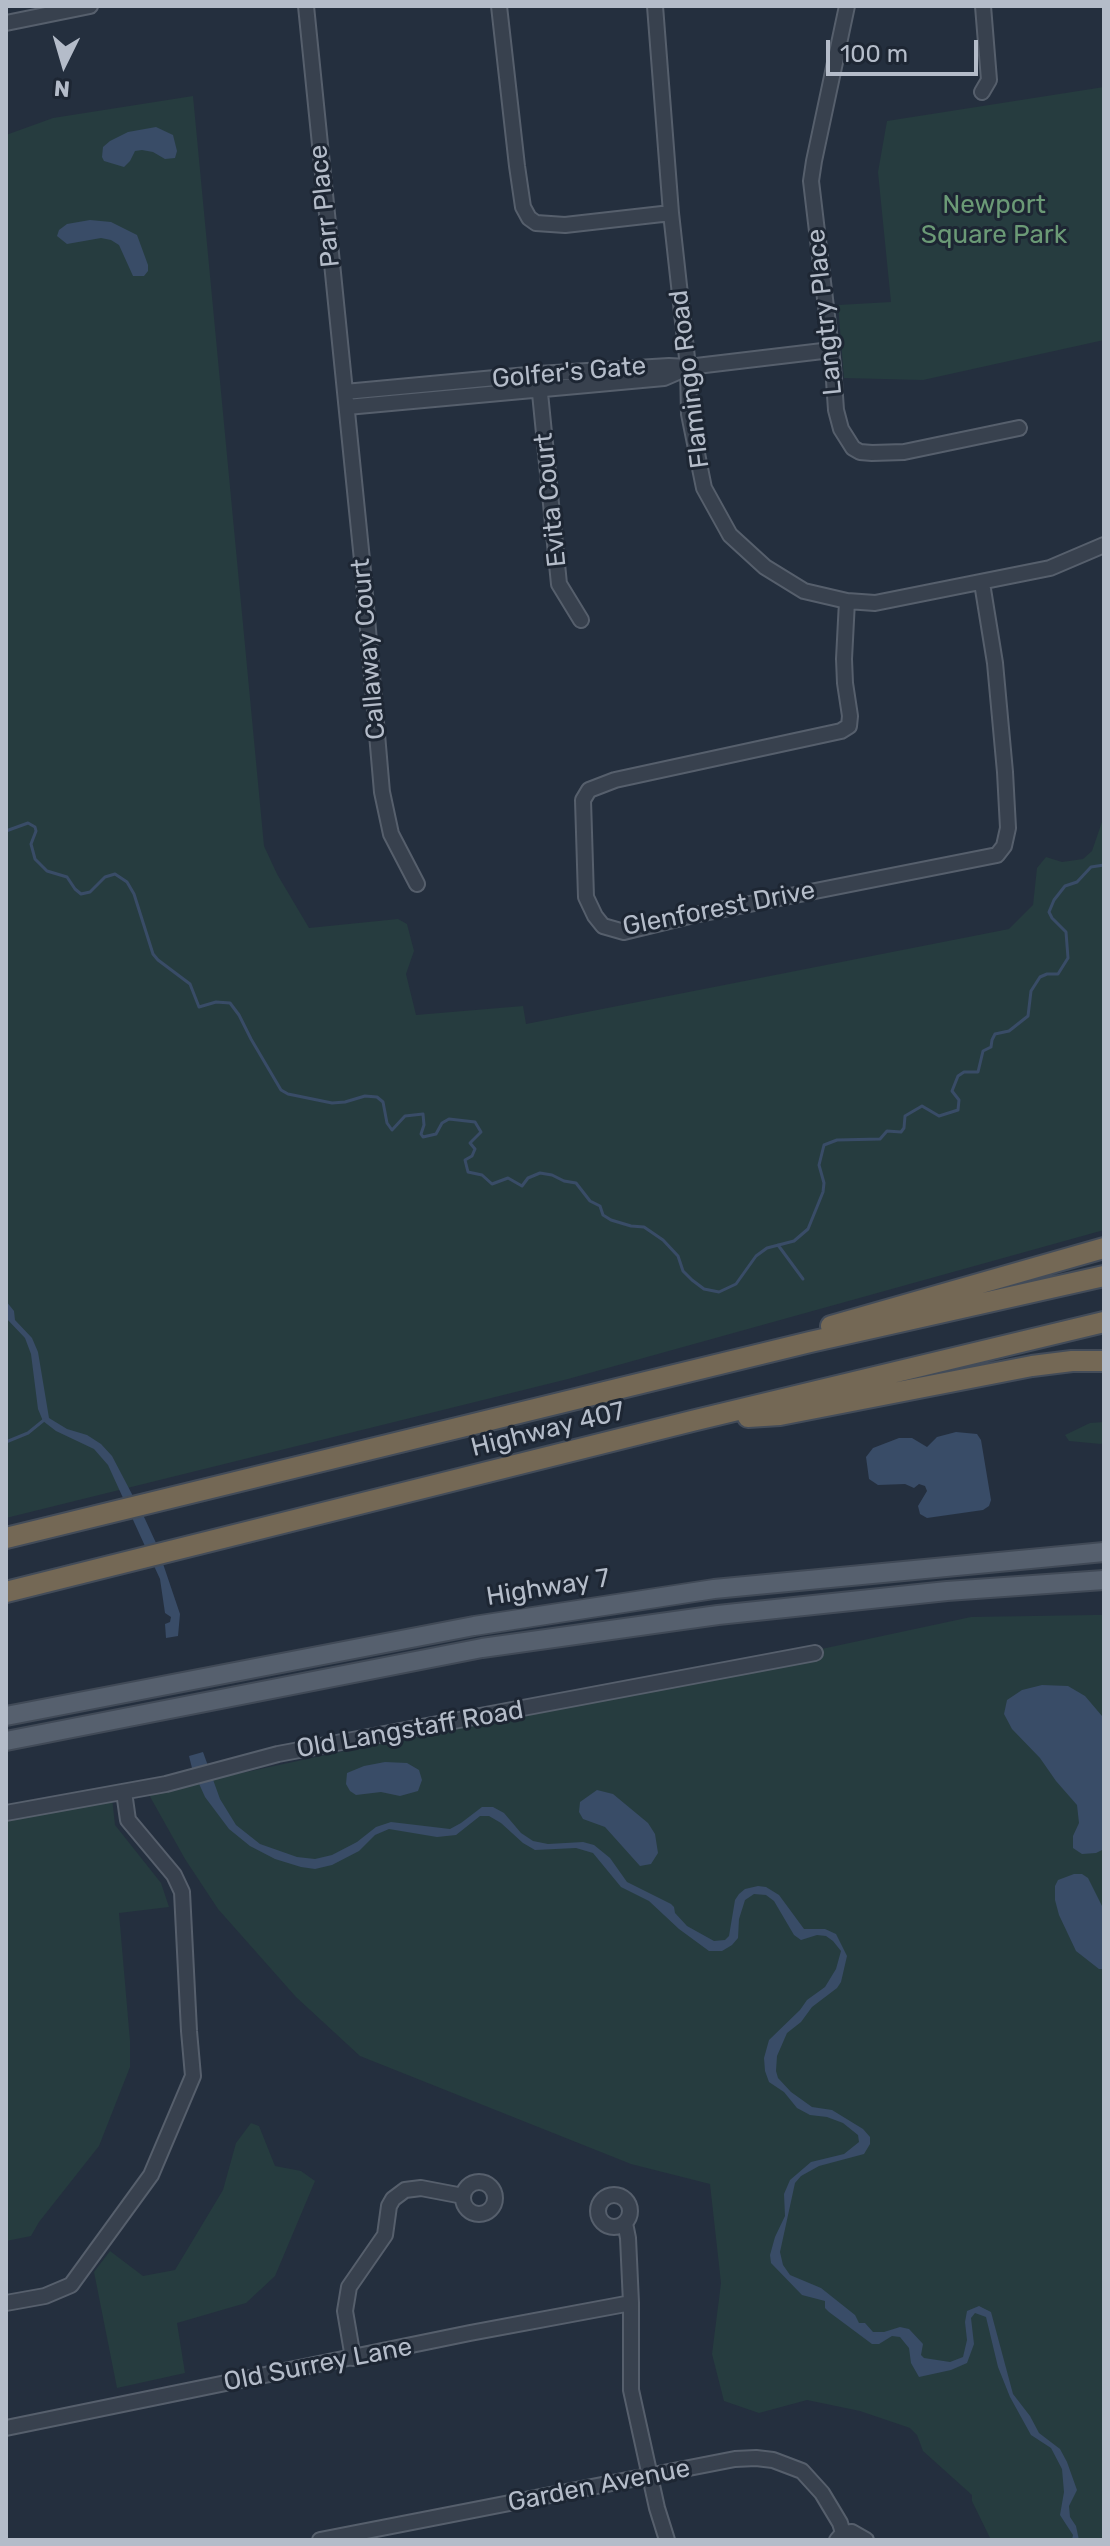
<!DOCTYPE html>
<html>
<head>
<meta charset="utf-8">
<style>
  body { margin:0 }
  #map { position:relative; width:1110px; height:2546px; overflow:hidden; background:#242f3e; font-family:Rubik,sans-serif }
  canvas { display:block }
  .frame { position:absolute; inset:0; border:8px solid #b4bcc9; pointer-events:none }
  .north { position:absolute; left:24px; top:24px; width:80px; height:80px; -webkit-text-stroke:6px #1d2633; paint-order:stroke; rotate:185deg; font-size:22px; font-weight:700; line-height:32px; text-align:center; color:#b4bcc9 }
  .north::after { content:''; display:block; margin:auto; width:28px; height:36px; background:#b4bcc9; clip-path:polygon(50% 0,100% 100%,50% 72%,0 100%) }
  .scale { position:absolute; left:826px; top:40px; width:152px; height:36px; box-sizing:border-box; border:4px solid #b4bcc9; border-top:0; padding-left:10px; font-size:24px; line-height:28px; white-space:nowrap; color:#b4bcc9; -webkit-text-stroke:6px #1d2633; paint-order:stroke }
</style>
</head>
<body>
<div id="map">
<canvas width="1110" height="2546"></canvas>
<div class="frame"></div>
<div class="north">N</div>
<div class="scale">100 m</div>
</div>
<script>
const g = document.querySelector('canvas').getContext('2d');
g.lineJoin = 'round';
function fillPath(path, color) { g.fillStyle = color; g.fill(path, 'evenodd'); }
const shape = rows => new Path2D(rows.map(r => 'M' + r).join(''));
function stroke(path, color, width, dash) { g.strokeStyle = color; g.lineWidth = width; g.lineCap = dash ? 'butt' : 'round'; g.setLineDash(dash || []); g.stroke(path); }
function drawText(font, color, halo, rows, align = 'center') {
  g.font = font + ' Rubik,sans-serif'; g.lineWidth = 6; g.setLineDash([]); g.textBaseline = 'middle'; g.strokeStyle = halo; g.fillStyle = color; for (const [text, x, y, turn = 0] of rows) {
    g.save(); g.translate(x, y); g.rotate((+turn || 0) * Math.PI / 180); g.textAlign = isNaN(turn) ? turn : align; if (halo) g.strokeText(text, 0, 0); g.fillText(text, 0, 0); g.restore();
  }
}
fillPath(shape([
  [1104,87,1104,340,923,380,844,378,838,305,891,302,878,172,887,121],
  [193,96,264,846,277,874,309,928,398,919,407,924,414,951,406,974,416,1015,523,1006,526,1024,1009,929,1033,905,1037,868,1046,857,1062,862,1083,859,1092,851,1104,816,1104,1230,568,1379,6,1518,6,135,53,118],
  [1104,1422,1104,1442,1101,1444,1069,1441,1065,1435,1090,1423],
  [1093,1615,1104,1615,1104,2540,991,2540,972,2501,972,2495,923,2451,917,2435,910,2428,860,2411,807,2400,759,2413,724,2401,712,2354,721,2283,710,2184,631,2164,360,2056,296,1997,218,1909,185,1859,148,1793,971,1617],
  [112,1798,115,1825,161,1883,169,1907,119,1913,130,2041,130,2067,99,2146,39,2222,31,2236,6,2241,6,1820],
  [251,2123,259,2126,275,2166,301,2171,315,2181,275,2276,246,2303,177,2323,185,2373,117,2388,94,2272,110,2251,143,2276,175,2270,223,2190,236,2143]
]), '#263c3f');
fillPath(shape([
  [156,127,173,135,177,151,175,158,165,159,153,152,142,150,135,151,130,161,124,167,104,161,102,157,103,147,110,141,128,132],
  [90,220,111,222,137,235,148,265,148,271,144,276,133,276,119,245,111,240,101,238,67,244,57,236,59,230,67,224],
  [6,1301,14,1311,15,1320,32,1338,38,1352,49,1418,67,1429,87,1435,101,1444,112,1456,145,1519,156,1543,180,1614,178,1636,166,1638,165,1624,170,1622,171,1617,165,1613,160,1579,108,1465,94,1449,56,1431,43,1421,38,1409,31,1354,25,1338,6,1318],
  [956,1432,977,1434,981,1440,991,1500,989,1506,983,1510,927,1518,920,1514,918,1506,927,1491,925,1486,919,1484,914,1488,905,1484,878,1485,869,1479,866,1457,873,1448,899,1438,912,1438,927,1447,937,1437],
  [1042,1685,1068,1686,1085,1696,1102,1716,1104,1724,1104,1849,1096,1853,1082,1854,1073,1848,1073,1836,1079,1823,1077,1805,1056,1781,1040,1758,1012,1729,1004,1714,1007,1700,1022,1690],
  [203,1752,220,1799,236,1825,260,1844,297,1857,315,1859,332,1855,357,1842,376,1827,391,1822,450,1829,461,1823,482,1807,493,1807,504,1813,521,1833,533,1841,548,1844,583,1842,594,1845,610,1858,627,1882,671,1904,674,1907,675,1913,687,1926,714,1941,725,1940,729,1936,735,1900,739,1894,745,1889,758,1886,766,1887,779,1895,804,1929,825,1929,836,1934,847,1956,841,1982,837,1988,812,2007,801,2022,787,2033,777,2056,776,2071,778,2078,791,2092,812,2107,832,2110,863,2129,870,2137,870,2144,864,2154,819,2166,801,2176,795,2183,780,2252,783,2265,790,2275,821,2288,855,2315,859,2323,865,2323,873,2332,884,2332,900,2327,909,2329,923,2344,921,2355,924,2358,950,2362,963,2357,967,2340,965,2322,967,2311,979,2306,991,2312,1013,2394,1030,2416,1039,2433,1060,2449,1067,2462,1077,2490,1069,2506,1070,2517,1076,2526,1079,2540,1072,2540,1073,2535,1060,2515,1064,2492,1062,2469,1051,2448,1031,2435,1010,2397,998,2367,986,2317,975,2313,971,2318,974,2344,967,2363,951,2370,919,2377,911,2363,909,2348,900,2337,892,2336,879,2344,872,2344,829,2312,825,2308,825,2301,802,2295,771,2263,770,2255,775,2237,785,2216,784,2194,790,2180,811,2162,844,2154,859,2142,858,2135,843,2123,827,2117,810,2115,797,2108,784,2092,769,2082,765,2071,764,2058,769,2040,800,2010,807,2000,825,1987,836,1969,841,1951,833,1941,826,1936,817,1935,801,1940,794,1935,774,1901,766,1895,754,1894,745,1900,739,1919,738,1938,732,1945,722,1951,709,1951,679,1929,649,1901,621,1887,593,1853,576,1848,535,1850,523,1843,501,1823,489,1816,480,1816,456,1835,437,1837,389,1829,375,1835,359,1851,332,1865,315,1869,301,1867,275,1859,250,1846,229,1829,205,1797,192,1768,189,1756],
  [385,1762,407,1763,419,1770,422,1780,418,1791,400,1796,381,1792,356,1795,350,1791,346,1784,347,1773,364,1766],
  [597,1790,613,1794,648,1823,655,1834,658,1853,651,1864,640,1866,605,1827,583,1819,579,1812,580,1802],
  [1074,1874,1082,1874,1088,1878,1104,1910,1104,1969,1099,1969,1076,1951,1059,1915,1055,1900,1055,1886,1058,1880]
]), '#394c67');
stroke(shape([
  [6,831,28,823,35,827,36,831,31,844,35,859,47,871,67,877,75,889,81,894,90,892,105,877,115,874,127,882,134,894,153,954,158,960,190,984,199,1007,216,1002,230,1003,239,1015,251,1039,281,1090,288,1094,332,1103,345,1102,365,1096,377,1097,383,1102,387,1123,392,1130,405,1116,423,1114,424,1125,421,1134,423,1137,436,1134,442,1123,449,1119,475,1122,481,1132,470,1143,475,1149,472,1156,465,1160,468,1172,482,1175,492,1184,508,1178,522,1186,528,1178,540,1173,552,1175,564,1181,576,1183,590,1201,600,1206,603,1215,611,1220,631,1226,644,1227,663,1240,678,1256,683,1271,692,1280,704,1289,719,1292,736,1284,756,1256,767,1248,794,1241,808,1229,823,1192,824,1183,819,1165,824,1145,837,1140,880,1139,887,1131,901,1132,904,1128,905,1116,922,1106,939,1116,958,1110,959,1100,952,1091,958,1076,964,1072,978,1072,983,1051,991,1047,992,1040,995,1034,1009,1031,1028,1016,1031,991,1040,977,1047,974,1058,974,1068,958,1066,932,1052,918,1049,912,1054,900,1065,886,1077,882,1091,867,1104,865],
  [778,1245,803,1279],
  [6,1442,28,1433,44,1420]
]), '#394c67', 3);
const minor = shape([
  [306,6,362,560,382,792,391,834,417,884],
  [499,6,517,166,523,207,529,218,536,223,565,225,671,213],
  [655,6,671,213,688,367,689,414,704,488,730,535,765,567,804,591,847,601,875,603,1050,568,1104,545],
  [847,6,814,161,811,181,833,366,836,410,841,429,853,448,860,452,872,453,904,452,1019,428],
  [6,23,90,6],
  [982,92,989,80,983,6],
  [539,383,559,584,581,620],
  [345,392,538,374,669,366,688,367,831,350],
  [347,407,664,378,687,368],
  [847,601,844,659,845,683,850,716,849,726,841,731,615,780,589,790,583,800,586,897,595,916,603,926,624,932,694,915,997,855,1004,846,1008,828,1005,772,995,663,982,583],
  [6,1813,166,1784,278,1754,815,1653],
  '463 2198a16 16 0 1 1 32 0a16 16 0 1 1-32 0Z',
  '598 2211a16 16 0 1 1 32 0a16 16 0 1 1-32 0Z',
  [625,2223,628,2238,631,2303,631,2390,657,2508,667,2540],
  [6,2303,45,2296,71,2285,151,2175,193,2076,189,2031,182,1892,174,1875,128,1820,124,1792],
  [353,2358,345,2311,349,2287,385,2235,389,2206,393,2199,405,2190,421,2188,463,2196],
  [6,2428,470,2333,631,2303],
  [320,2540,735,2459,756,2458,773,2460,802,2471,822,2493,840,2523,843,2533],
  [837,2540,843,2533,852,2532,866,2540]
]);
const major = shape([
  [6,1716,474,1626,714,1589,1104,1552],
  [6,1741,482,1648,718,1615,947,1591,1104,1580]
]);
const highway = shape([
  [831,1326,1104,1248],
  [748,1417,780,1415,1032,1366,1072,1361,1104,1361],
  [6,1538,810,1342,1104,1276],
  [6,1592,696,1420,1104,1322]
]);
stroke(minor, '#565f6c', 18);
stroke(major, '#414a57', 22);
stroke(highway, '#434c59', 24);
stroke(minor, '#38414e', 14);
stroke(major, '#56606e', 18);
stroke(highway, '#746855', 20);
drawText('26px', '#6b9a76', '#1d2633', [
  ["Newport",994,205],
  ["Square Park",994,235]
]);
drawText('26px', '#b4bcc9', '#1d2633', [
  ["Parr Place",325,206,-96],
  ["Langtry Place",825,312,-96],
  ["Golfer's Gate",569,373,-5],
  ["Flamingo Road",690,379,-97],
  ["Evita Court",551,500,-96],
  ["Callaway Court",369,649,-95],
  ["Glenforest Drive",719,909,-11],
  ["Highway 407",548,1430,-14],
  ["Highway 7",548,1588,-9],
  ["Old Langstaff Road",410,1730,-10],
  ["Old Surrey Lane",318,2365,-11],
  ["Garden Avenue",599,2486,-11]
]);
</script>
</body>
</html>
